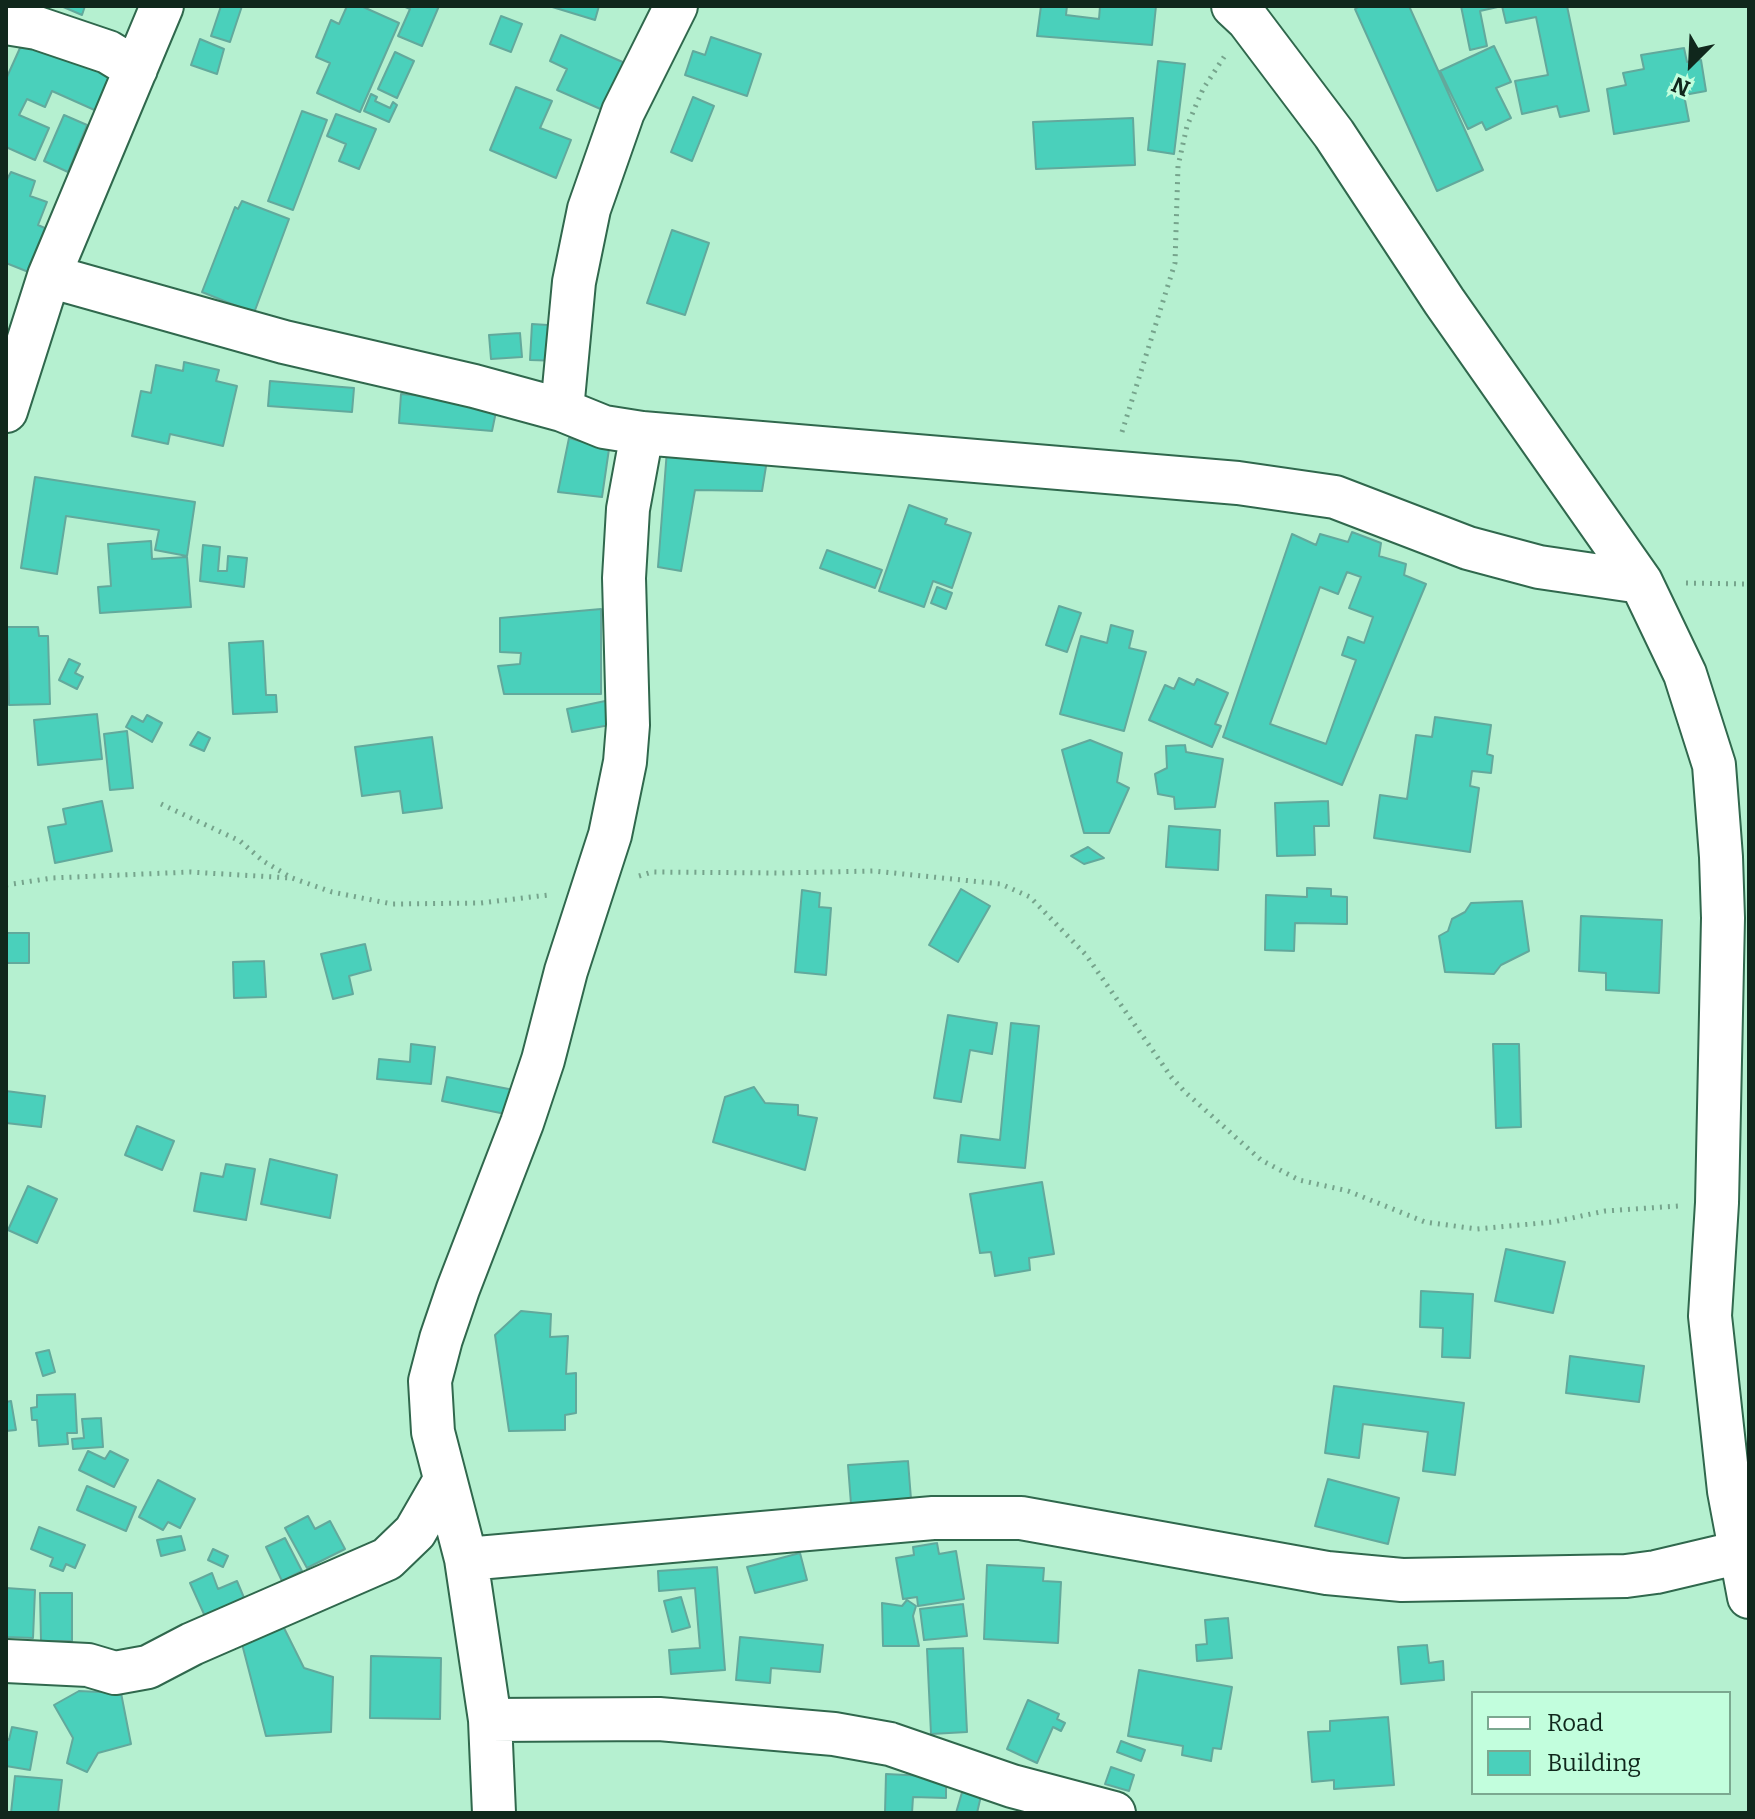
<!DOCTYPE html>
<html>
<head>
<meta charset="utf-8">
<style>
  body { margin:0 }
  #map { position:relative; width:1755px; height:1819px; overflow:hidden; background:#b5f0d0; font-family:Bitter,serif }
  canvas { display:block }
  .frame { position:absolute; inset:0; border:8px solid #10271c; pointer-events:none }
  .legend { position:absolute; left:1471px; top:1691px; width:260px; height:104px; box-sizing:border-box; background:#c2fedd; border:2px solid #7ba890; margin:0; padding:10px 14px; list-style:none; font-size:24px; color:#10271c }
  .legend li { display:flex; align-items:center; gap:16px; height:40px }
  .legend b { width:40px; border:2px solid #7ba890 }
  .north { position:absolute; left:1651px; top:24px; width:80px; height:80px; -webkit-text-stroke:6px #c2fedd; paint-order:stroke; rotate:204deg; font-size:22px; font-weight:700; line-height:32px; text-align:center; color:#10271c }
  .north::after { content:''; display:block; margin:auto; width:28px; height:36px; background:#10271c; clip-path:polygon(50% 0,100% 100%,50% 72%,0 100%) }
</style>
</head>
<body>
<div id="map">
<canvas width="1755" height="1819"></canvas>
<div class="frame"></div>
<ul class="legend">
<li><b style="height:10px;background:#fff"></b>Road</li>
<li><b style="height:22px;background:#4ad0bb"></b>Building</li>
</ul>
<div class="north">N</div>
</div>
<script>
const g = document.querySelector('canvas').getContext('2d');
g.lineJoin = 'round';
function fillPath(path, color) { g.fillStyle = color; g.fill(path, 'evenodd'); }
const shape = rows => new Path2D(rows.map(r => 'M' + r).join(''));
function stroke(path, color, width, dash) { g.strokeStyle = color; g.lineWidth = width; g.lineCap = dash ? 'butt' : 'round'; g.setLineDash(dash || []); g.stroke(path); }
const building = shape([
  [61,6,85,6,82,15,61,6],
  [221,6,242,6,230,42,211,36,221,6],
  [347,6,361,6,399,23,360,112,317,93,330,63,316,57,331,20,339,24,347,6],
  [403,6,439,6,422,46,398,36,410,9,403,6],
  [549,6,599,6,595,20,549,6],
  [1041,6,1067,6,1066,15,1099,19,1100,6,1156,6,1152,45,1037,36,1041,6],
  [1360,6,1409,6,1483,170,1437,191,1355,9,1360,6],
  [1461,6,1502,6,1480,11,1487,46,1470,50,1461,6],
  [1502,6,1567,6,1589,111,1560,117,1557,106,1522,114,1515,81,1548,75,1536,17,1506,23,1502,6],
  [501,16,522,24,511,52,490,44,501,16],
  [29,28,118,69,99,112,52,91,45,107,27,99,19,115,49,128,35,160,6,147,6,79,29,28],
  [561,35,634,67,612,114,557,90,567,69,550,61,561,35],
  [711,37,761,54,747,96,685,75,693,51,705,55,711,37],
  [200,39,224,49,217,74,191,65,200,39],
  [1494,46,1511,82,1496,88,1511,118,1486,130,1482,122,1468,129,1440,71,1494,46],
  [1684,48,1687,62,1701,60,1706,91,1684,95,1689,121,1614,134,1607,89,1626,85,1623,73,1644,69,1641,55,1684,48],
  [395,52,414,61,397,98,378,89,395,52],
  [1158,61,1185,64,1174,154,1148,150,1158,61],
  [516,87,552,101,540,128,571,140,556,178,490,150,516,87],
  [371,94,377,97,375,101,390,108,393,102,397,105,389,122,364,111,371,94],
  [693,97,714,106,692,161,671,152,693,97],
  [302,111,327,120,293,210,268,201,302,111],
  [336,114,376,129,359,169,339,161,346,144,327,136,336,114],
  [64,115,87,125,68,172,44,161,64,115],
  [1133,118,1135,165,1036,169,1033,122,1133,118],
  [11,172,35,181,30,196,47,202,38,225,47,229,31,273,6,263,6,181,11,172],
  [242,201,289,219,254,313,202,292,235,207,238,209,242,201],
  [672,230,709,243,685,315,647,303,672,230],
  [532,324,563,326,561,361,530,360,532,324],
  [520,333,522,357,491,359,489,335,520,333],
  [184,362,219,370,216,381,237,386,223,446,170,434,168,444,132,436,141,391,151,393,156,365,183,371,184,362],
  [270,381,354,388,352,412,268,406,270,381],
  [401,394,498,402,492,431,399,423,401,394],
  [569,438,609,449,602,497,558,492,569,438],
  [667,450,767,460,762,491,695,490,681,571,658,567,667,450],
  [35,477,195,502,187,556,155,550,159,530,66,516,57,574,21,568,35,477],
  [909,505,947,519,945,524,971,533,952,588,933,581,924,607,879,591,909,505],
  [1352,532,1381,543,1379,556,1406,564,1404,575,1426,584,1342,785,1223,737,1292,534,1316,545,1320,534,1348,542,1352,532],
  [1347,572,1361,577,1349,608,1373,617,1364,643,1348,637,1342,655,1356,660,1326,744,1270,724,1320,587,1338,594,1347,572],
  [151,541,152,559,187,557,191,607,100,613,98,587,111,586,108,544,151,541],
  [203,545,220,547,218,571,227,571,228,556,247,558,244,587,200,581,203,545],
  [827,550,882,570,875,588,820,568,827,550],
  [937,587,952,593,946,609,931,603,937,587],
  [1059,606,1081,613,1067,652,1046,645,1059,606],
  [601,609,601,694,504,694,498,666,520,664,521,653,500,652,500,618,601,609],
  [1111,625,1133,631,1129,648,1146,652,1124,731,1060,714,1081,636,1107,643,1111,625],
  [7,627,38,627,39,636,48,636,50,704,9,705,7,627],
  [263,641,266,695,276,695,277,712,233,714,229,643,263,641],
  [69,659,80,664,75,673,83,677,77,689,59,680,69,659],
  [1179,678,1194,685,1197,679,1228,693,1215,724,1221,726,1212,747,1149,720,1165,685,1174,689,1179,678],
  [610,700,615,724,572,732,567,709,610,700],
  [97,714,102,759,38,765,34,720,97,714],
  [147,715,162,723,152,742,126,727,132,716,143,722,147,715],
  [1435,717,1491,725,1487,754,1493,756,1491,773,1472,771,1470,786,1479,788,1470,852,1374,838,1380,795,1407,799,1416,735,1432,737,1435,717],
  [127,731,133,788,110,790,104,734,127,731],
  [198,732,210,738,204,751,190,745,198,732],
  [432,737,442,808,403,813,400,791,362,796,355,747,432,737],
  [1090,740,1122,753,1117,782,1129,788,1109,833,1084,833,1062,750,1090,740],
  [1185,745,1186,752,1223,759,1215,807,1175,809,1174,797,1158,794,1155,774,1167,768,1166,746,1185,745],
  [102,801,112,851,55,863,48,827,66,824,63,809,102,801],
  [1328,801,1329,826,1314,826,1315,855,1277,856,1275,803,1328,801],
  [1169,826,1220,830,1218,870,1166,867,1169,826],
  [1088,847,1104,858,1084,864,1071,856,1088,847],
  [1307,888,1331,889,1331,896,1347,897,1347,924,1295,923,1294,951,1265,950,1266,895,1307,897,1307,888],
  [961,889,990,906,958,962,929,945,961,889],
  [802,890,820,893,819,907,831,908,826,975,795,972,802,890],
  [1522,901,1529,951,1501,965,1494,974,1445,972,1439,936,1448,931,1452,919,1465,912,1471,903,1522,901],
  [1581,916,1662,920,1659,993,1606,990,1606,973,1579,971,1581,916],
  [6,933,29,933,29,963,6,963,6,933],
  [365,944,371,970,349,976,353,994,333,999,321,954,365,944],
  [264,961,266,997,234,998,233,962,264,961],
  [948,1015,997,1023,992,1054,970,1050,961,1102,934,1098,948,1015],
  [1011,1023,1039,1026,1025,1168,958,1162,961,1135,1000,1140,1011,1023],
  [411,1044,435,1047,431,1084,377,1079,379,1059,410,1062,411,1044],
  [1493,1044,1519,1044,1521,1127,1496,1128,1493,1044],
  [447,1077,519,1091,515,1116,442,1101,447,1077],
  [754,1087,765,1103,798,1105,798,1115,817,1118,805,1170,713,1142,725,1097,754,1087],
  [6,1091,45,1096,41,1127,6,1123,6,1091],
  [137,1126,174,1141,162,1170,125,1155,137,1126],
  [270,1159,337,1175,330,1218,261,1204,270,1159],
  [226,1164,255,1169,246,1220,194,1211,201,1173,223,1177,226,1164],
  [1042,1182,1054,1254,1029,1258,1030,1270,995,1276,991,1252,980,1253,970,1194,1042,1182],
  [28,1186,57,1199,37,1243,8,1230,28,1186],
  [1506,1249,1565,1262,1553,1313,1495,1301,1506,1249],
  [1421,1291,1473,1294,1470,1358,1442,1357,1443,1328,1420,1327,1421,1291],
  [521,1311,551,1314,550,1337,568,1336,566,1374,576,1373,576,1413,565,1415,565,1430,509,1431,495,1335,521,1311],
  [49,1350,55,1372,43,1376,36,1353,49,1350],
  [1570,1356,1644,1366,1639,1402,1566,1393,1570,1356],
  [1334,1386,1464,1403,1455,1475,1423,1471,1428,1432,1363,1424,1359,1458,1325,1453,1334,1386],
  [75,1394,77,1433,67,1433,68,1444,39,1446,37,1420,32,1420,31,1408,37,1407,37,1395,75,1394],
  [11,1401,16,1430,6,1431,6,1402,11,1401],
  [101,1418,103,1447,73,1449,72,1439,84,1438,82,1419,101,1418],
  [88,1451,105,1459,110,1451,128,1460,114,1487,79,1470,88,1451],
  [908,1461,911,1499,851,1504,848,1465,908,1461],
  [1328,1479,1399,1498,1388,1544,1315,1526,1328,1479],
  [158,1480,195,1499,180,1528,168,1522,163,1530,139,1517,158,1480],
  [87,1486,136,1507,126,1531,77,1510,87,1486],
  [308,1516,315,1529,330,1521,345,1549,307,1568,285,1528,308,1516],
  [39,1527,85,1545,75,1568,66,1564,63,1571,50,1566,53,1558,31,1549,39,1527],
  [181,1536,185,1550,161,1556,157,1540,181,1536],
  [285,1538,302,1571,282,1581,266,1547,285,1538],
  [937,1543,939,1554,956,1551,964,1599,918,1606,917,1597,903,1599,896,1558,914,1555,913,1547,937,1543],
  [213,1549,228,1556,223,1567,208,1560,213,1549],
  [800,1553,807,1580,755,1593,747,1567,800,1553],
  [987,1565,1044,1568,1043,1581,1061,1582,1058,1643,984,1639,987,1565],
  [717,1567,725,1670,671,1674,669,1650,700,1648,695,1588,659,1591,658,1571,717,1567],
  [212,1573,218,1589,237,1581,247,1605,208,1623,190,1583,212,1573],
  [6,1588,35,1590,33,1638,6,1637,6,1588],
  [40,1593,72,1593,72,1641,41,1641,40,1593],
  [681,1597,690,1627,672,1632,664,1601,681,1597],
  [907,1600,916,1606,913,1616,919,1646,883,1646,882,1603,902,1606,907,1600],
  [963,1604,967,1636,924,1640,920,1609,963,1604],
  [1228,1618,1232,1658,1197,1661,1196,1645,1207,1644,1205,1620,1228,1618],
  [283,1626,304,1668,333,1677,331,1732,266,1736,242,1644,283,1626],
  [740,1637,823,1645,820,1672,771,1668,770,1683,736,1680,740,1637],
  [1427,1645,1429,1663,1443,1661,1444,1680,1401,1684,1398,1647,1427,1645],
  [963,1648,967,1732,931,1734,927,1649,963,1648],
  [371,1656,441,1658,440,1719,370,1718,371,1656],
  [1139,1670,1232,1687,1221,1749,1213,1748,1211,1761,1182,1755,1183,1746,1128,1736,1139,1670],
  [79,1691,121,1693,131,1744,98,1753,87,1772,67,1763,73,1738,54,1705,79,1691],
  [1028,1700,1059,1714,1057,1719,1065,1723,1061,1731,1053,1727,1037,1763,1007,1749,1028,1700],
  [1388,1717,1394,1785,1334,1789,1334,1780,1312,1782,1308,1732,1330,1731,1330,1721,1388,1717],
  [12,1727,37,1732,30,1770,6,1766,6,1739,9,1740,12,1727],
  [1121,1741,1145,1750,1141,1761,1117,1752,1121,1741],
  [1111,1767,1134,1775,1129,1791,1105,1784,1111,1767],
  [886,1774,946,1777,946,1798,913,1797,912,1813,885,1813,886,1774],
  [15,1776,62,1780,58,1813,11,1813,15,1776],
  [965,1782,983,1787,977,1813,956,1813,965,1782]
]);
fillPath(building, '#4ad0bb');
stroke(building, '#62a99c', 2);
const minor = shape([
  [1233,6,1248,20,1334,134,1444,301,1641,582,1685,674,1714,765,1721,857,1723,918,1717,1203,1710,1316,1729,1491,1749,1597],
  [6,23,37,28,108,52,136,69],
  [49,276,284,342,474,386,562,410,604,427,642,433,1238,483,1335,497,1468,548,1539,567,1641,582],
  [562,410,574,282,589,209,623,112,676,6],
  [6,411,49,276,162,6],
  [466,1559,933,1518,1021,1518,1327,1573,1402,1580,1626,1576,1656,1572,1749,1550],
  [6,1661,88,1665,115,1673,148,1667,192,1644,387,1559,415,1532,445,1480],
  [490,1720,659,1719,834,1734,890,1744,1012,1786,1114,1813],
  [494,1813,490,1720,466,1559,433,1432,430,1381,441,1339,458,1289,522,1123,543,1060,566,971,610,835,625,762,628,725,624,578,628,509,642,433]
]);
stroke(minor, '#30684d', 46);
stroke(shape([
  [1122,432,1175,263,1178,166,1187,126,1203,89,1226,54],
  [1686,583,1749,584],
  [161,804,240,841,263,861,292,878,332,892,392,904,481,903,548,895],
  [639,876,652,872,779,873,874,871,1001,884,1030,897,1086,955,1172,1078,1185,1092,1261,1160,1299,1180,1348,1191,1425,1222,1477,1229,1553,1222,1605,1211,1678,1206],
  [6,885,52,878,190,872,291,878]
]), '#76a48c', 5, [2, 6]);
stroke(minor, '#fff', 42);
</script>
</body>
</html>
